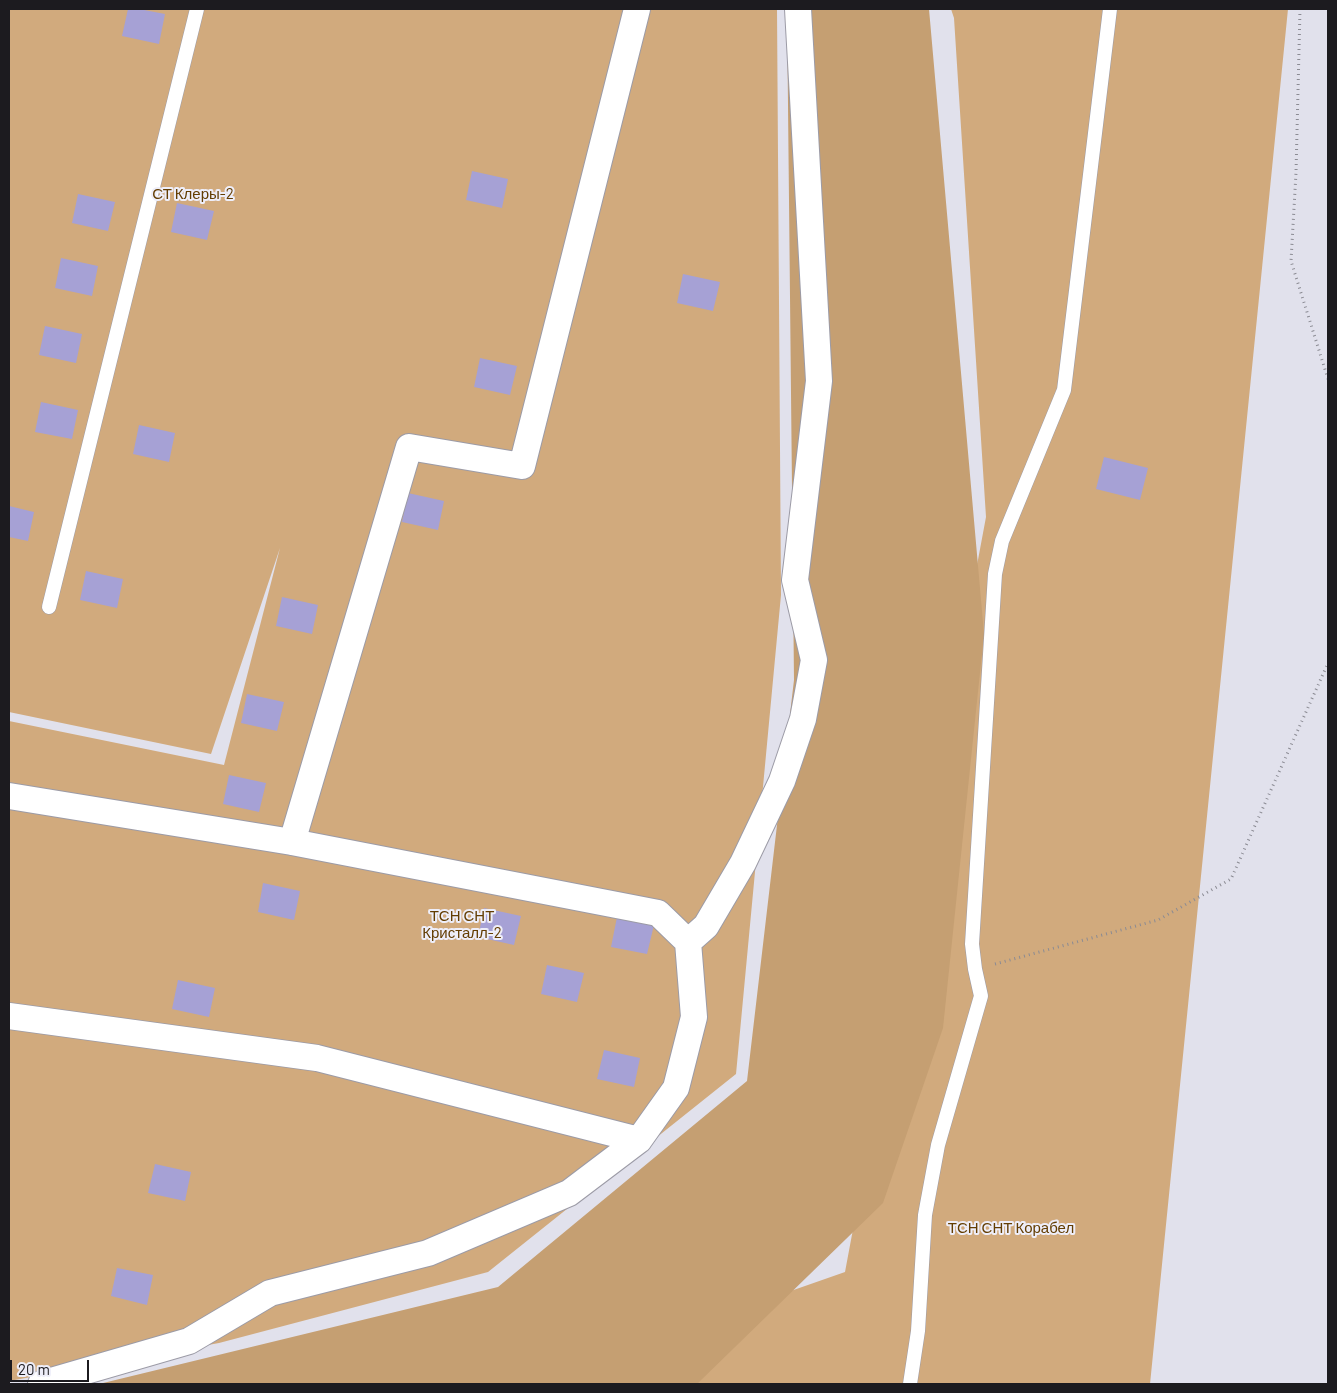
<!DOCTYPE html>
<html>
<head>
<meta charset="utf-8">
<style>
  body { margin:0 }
  #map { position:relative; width:1337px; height:1393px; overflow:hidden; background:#e1e1ec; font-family:Barlow,sans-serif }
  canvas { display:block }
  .frame { position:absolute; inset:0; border:10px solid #1c1b1f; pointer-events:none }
  .scale { position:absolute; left:10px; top:1360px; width:79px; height:22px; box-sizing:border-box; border:2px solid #1c1b1f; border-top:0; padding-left:6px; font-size:15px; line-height:18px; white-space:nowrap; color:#1c1b1f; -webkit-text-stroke:4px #eeeef9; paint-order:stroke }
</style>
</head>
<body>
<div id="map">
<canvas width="1337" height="1393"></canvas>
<div class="frame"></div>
<div class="scale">20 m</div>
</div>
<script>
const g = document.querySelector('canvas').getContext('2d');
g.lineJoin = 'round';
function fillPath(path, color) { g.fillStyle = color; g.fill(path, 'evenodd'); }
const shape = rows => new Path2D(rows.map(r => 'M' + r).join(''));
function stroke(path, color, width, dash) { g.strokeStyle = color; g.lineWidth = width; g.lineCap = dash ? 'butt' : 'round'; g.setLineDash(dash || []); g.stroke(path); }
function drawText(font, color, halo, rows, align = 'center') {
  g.font = font + ' Barlow,sans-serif'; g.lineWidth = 4; g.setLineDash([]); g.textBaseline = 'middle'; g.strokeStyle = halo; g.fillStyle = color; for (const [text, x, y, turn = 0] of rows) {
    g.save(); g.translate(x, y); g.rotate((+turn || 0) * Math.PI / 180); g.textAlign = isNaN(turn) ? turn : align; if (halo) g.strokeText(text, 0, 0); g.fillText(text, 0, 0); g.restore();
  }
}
fillPath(shape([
  [9,9,777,9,781,595,736,1074,488,1272,219,1343,9,1381,9,721,224,765,280,548,211,754,9,712],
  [951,9,1288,9,1150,1384,525,1384,845,1272,986,517,954,18]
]), '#d1aa7d');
fillPath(shape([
  [787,9,929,9,984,634,943,1028,883,1203,697,1384,99,1384,498,1287,747,1081,794,680]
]), '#c59f72');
fillPath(shape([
  [128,9,139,9,165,14,159,44,122,36],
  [472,171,508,179,502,208,466,200],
  [78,194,115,202,108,231,72,223],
  [177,203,214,211,207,240,171,232],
  [61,258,98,266,92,296,55,288],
  [683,274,720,282,713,311,677,303],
  [45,326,82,334,76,363,39,355],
  [480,358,517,366,510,395,474,387],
  [41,402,78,410,72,439,35,432],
  [139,425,175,433,169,462,133,454],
  [1104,457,1148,468,1140,500,1096,489],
  [408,493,444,501,438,530,402,522],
  [9,506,34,512,28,541,9,537],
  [86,571,123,579,117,608,80,600],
  [282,597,318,605,312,634,276,626],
  [247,694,284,702,277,731,241,723],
  [229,775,266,783,259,812,223,804],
  [263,883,300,891,294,920,258,912],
  [484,908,521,916,514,945,478,937],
  [617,917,654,925,647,954,611,947],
  [547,965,584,973,577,1002,541,994],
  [178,980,215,988,209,1017,172,1009],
  [604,1050,640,1058,634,1087,597,1079],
  [155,1164,191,1172,185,1201,148,1193],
  [117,1268,153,1275,147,1305,111,1296]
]), '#a6a1d5');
const lane = shape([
  [49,607,197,9],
  [910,1384,918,1331,925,1215,938,1145,981,996,975,969,972,944,995,574,1002,541,1064,390,1110,9]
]);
const street = shape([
  [9,796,292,842,658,913,688,942,694,1017,676,1088,639,1140,569,1193,428,1253,270,1293,189,1341,41,1384],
  [292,842,409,447,522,466,637,9],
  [688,942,706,926,743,863,782,781,803,719,814,660,795,580,819,381,798,9],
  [9,1016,317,1058,639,1140]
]);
stroke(lane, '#9c9ba6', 15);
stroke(street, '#9c9ba6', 28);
stroke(shape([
  [1300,9,1296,173,1291,261,1328,379],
  [995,964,1158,920,1231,879,1328,663]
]), '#8b8b93', 3, [1, 4]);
stroke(lane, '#fff', 14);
stroke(street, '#fff', 26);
drawText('15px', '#633d02', '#eeeef9', [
  ["СТ Клеры-2",193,194],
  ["ТСН СНТ",462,916],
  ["Кристалл-2",462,933],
  ["ТСН СНТ Корабел",1011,1228]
]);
</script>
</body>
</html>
